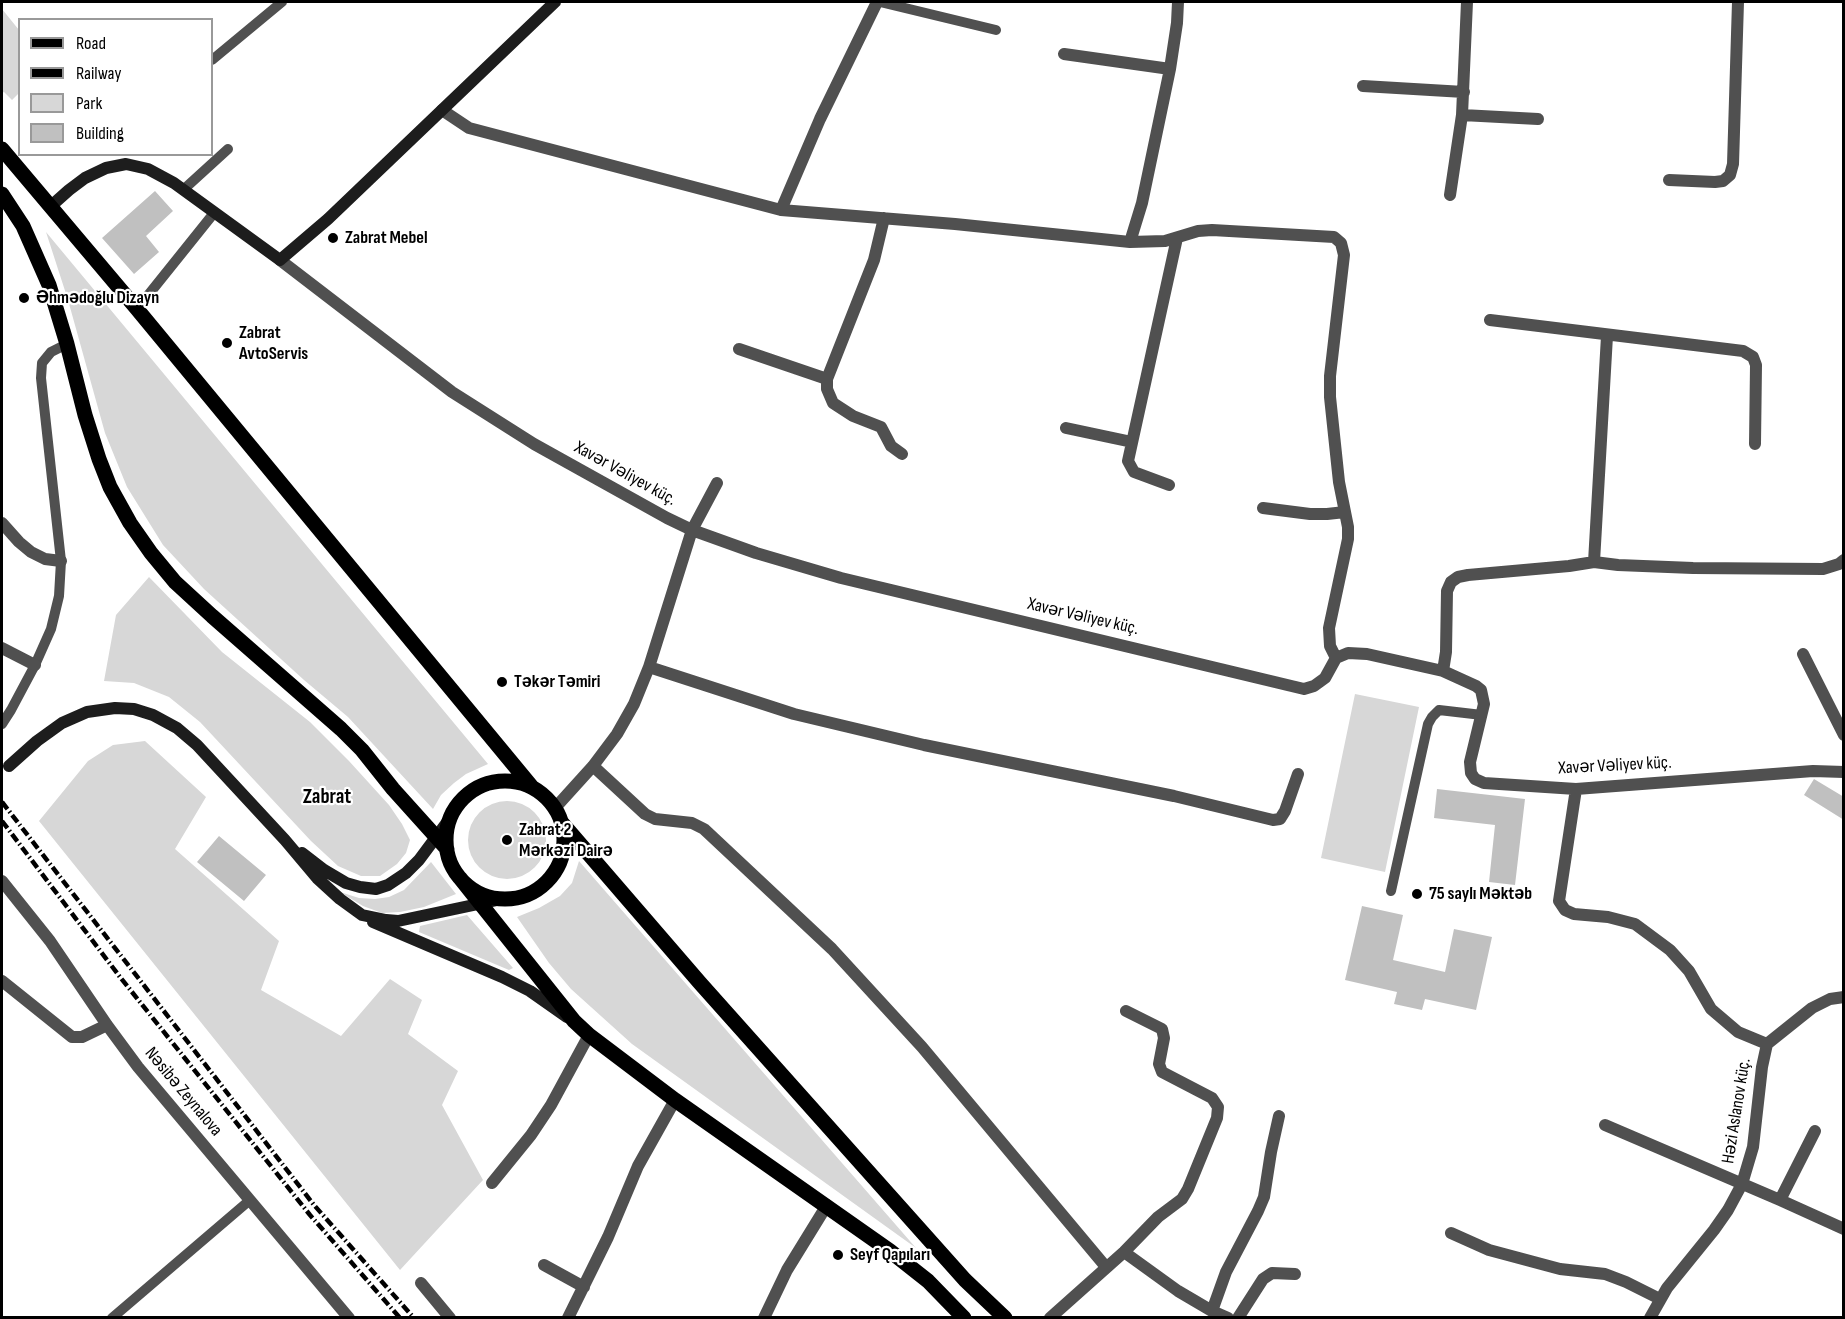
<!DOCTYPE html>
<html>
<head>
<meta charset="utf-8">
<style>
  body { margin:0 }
  #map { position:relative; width:1845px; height:1319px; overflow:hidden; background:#fff; font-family:"Sofia Sans Condensed",sans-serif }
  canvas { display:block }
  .frame { position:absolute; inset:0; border:3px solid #000; pointer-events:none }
  .legend { position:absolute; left:18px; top:18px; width:195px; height:138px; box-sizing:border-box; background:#fff; border:2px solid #999; margin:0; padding:8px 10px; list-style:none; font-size:18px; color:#000 }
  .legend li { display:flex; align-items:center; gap:12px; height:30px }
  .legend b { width:30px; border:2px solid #999 }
</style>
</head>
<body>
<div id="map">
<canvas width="1845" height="1319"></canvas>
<div class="frame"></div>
<ul class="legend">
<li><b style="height:8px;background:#000"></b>Road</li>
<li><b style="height:8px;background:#000"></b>Railway</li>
<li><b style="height:16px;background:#d7d7d7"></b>Park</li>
<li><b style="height:16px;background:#c0c0c0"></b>Building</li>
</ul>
</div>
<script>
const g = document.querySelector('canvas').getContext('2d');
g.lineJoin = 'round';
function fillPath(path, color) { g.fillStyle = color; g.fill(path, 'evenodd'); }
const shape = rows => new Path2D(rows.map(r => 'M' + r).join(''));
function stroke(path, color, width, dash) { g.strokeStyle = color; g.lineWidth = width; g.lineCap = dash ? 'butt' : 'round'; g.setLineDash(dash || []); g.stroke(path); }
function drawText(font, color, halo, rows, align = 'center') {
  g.font = font + ' "Sofia Sans Condensed",sans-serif'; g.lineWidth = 4.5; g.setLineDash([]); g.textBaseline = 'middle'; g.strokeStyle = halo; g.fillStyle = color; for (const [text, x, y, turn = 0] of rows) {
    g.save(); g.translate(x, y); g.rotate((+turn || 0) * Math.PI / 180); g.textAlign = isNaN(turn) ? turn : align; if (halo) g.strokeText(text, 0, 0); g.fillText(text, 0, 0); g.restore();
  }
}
fillPath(shape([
  [2,9,19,30,19,93,12,100,4,92,2,93],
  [46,232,488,764,466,774,454,783,441,795,433,809,348,717,304,680,204,589,163,545,127,487,105,433,68,300],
  [149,577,222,652,310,722,349,761,389,805,402,824,410,840,406,853,397,864,380,876,361,876,338,866,311,841,200,722,169,697,134,683,104,681,116,615],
  [1355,694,1419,707,1385,872,1321,858],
  [145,741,206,797,175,849,279,941,261,990,341,1036,390,979,422,1000,408,1034,458,1071,442,1105,483,1180,400,1270,39,821,88,761,113,745],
  '468 840a39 39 0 1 1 78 0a39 39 0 1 1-78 0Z',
  [579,861,916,1248,632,1044,571,989,549,963,517,917,539,908,560,896,572,883],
  [431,862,456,894,424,907,400,912,382,913,363,906,340,892,359,898,375,899,389,897,404,890],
  [467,915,513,968,509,970,419,932,420,926]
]), '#d7d7d7');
fillPath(shape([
  [155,191,173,211,146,236,159,252,134,274,102,238],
  [1814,779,1844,797,1844,820,1804,795],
  [1437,789,1525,799,1515,885,1489,882,1495,825,1434,818],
  [219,836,266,875,244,901,197,862],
  [1362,906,1403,915,1393,960,1445,972,1454,929,1492,937,1476,1010,1425,999,1422,1010,1394,1004,1397,992,1345,980]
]), '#c0c0c0');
stroke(shape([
  [880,2,996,30],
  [212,60,282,2],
  [183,190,228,149],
  [137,309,214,213],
  [2,724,11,710,35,665,51,629,59,596,61,561,41,378,42,363,51,352,67,344],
  [1391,891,1428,724,1432,717,1439,710,1482,715],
  [112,1318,250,1200]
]), '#505050', 10);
stroke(shape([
  [1064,54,1170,69],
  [1363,86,1464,92],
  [442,110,469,128,781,210,955,224,1130,242,1165,241,1198,231,1212,230,1334,237,1341,243,1344,255,1330,376,1330,397,1339,482,1348,527,1348,539,1329,628,1330,646,1336,658],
  [1462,115,1538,119],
  [1669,180,1715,182,1723,181,1730,175,1733,164,1738,2],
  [1450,195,1462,115,1467,2],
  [781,210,820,119,877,2],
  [884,218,874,260,827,379,827,389,833,403,853,416,881,427,891,446,902,454],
  [1130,242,1142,203,1170,69,1177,23,1178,2],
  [280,260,452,392,534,444,667,518,692,530,756,553,841,578,1304,689,1314,686,1325,678,1336,658,1348,653,1367,654,1443,671,1476,686,1481,690,1484,704,1470,762,1471,773,1475,779,1484,783,1576,789,1813,771,1844,772],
  [1490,320,1743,351,1753,357,1756,365,1755,444],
  [739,349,827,379],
  [1066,428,1132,442],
  [1169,485,1134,472,1128,461,1177,238],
  [1263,508,1310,514,1327,514,1345,512],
  [2,523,19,542,31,552,45,559,61,561],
  [1594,562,1607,336],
  [2,648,35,665],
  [1803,654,1844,735],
  [649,667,794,714,924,745,1174,796,1273,820,1280,819,1285,811,1298,774],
  [1443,671,1446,652,1447,591,1451,582,1458,577,1468,575,1569,566,1594,562,1618,565,1693,568,1823,569,1839,564,1844,560],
  [593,766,645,814,655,819,692,823,704,829,832,949,922,1047,1106,1267],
  [1576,789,1559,901,1565,910,1574,914,1608,917,1635,924,1670,950,1689,971,1711,1009,1738,1032,1767,1044],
  [555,808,593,766,617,734,634,704,649,667,692,530,717,483],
  [2,881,50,941,107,1025,138,1067,349,1318],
  [2,981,72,1037,82,1037,107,1025],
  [1605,1125,1780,1200,1844,1229],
  [492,1183,531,1135,551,1105,589,1035],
  [1780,1200,1815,1131],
  [1451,1233,1489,1250,1560,1269,1605,1274,1626,1282,1660,1299],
  [1124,1252,1178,1291,1212,1311,1228,1318],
  [544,1265,584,1287],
  [421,1283,450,1318],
  [1212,1311,1226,1272,1258,1211,1264,1197,1271,1152,1279,1116],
  [568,1318,608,1237,638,1166,675,1100],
  [764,1318,787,1270,827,1205],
  [1050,1318,1124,1252,1158,1217,1182,1199,1188,1189,1217,1118,1218,1107,1212,1098,1162,1072,1159,1064,1164,1038,1162,1029,1126,1011],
  [1238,1318,1263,1279,1272,1273,1295,1274],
  [1650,1318,1667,1288,1714,1230,1728,1210,1742,1184,1753,1147,1762,1067,1767,1044,1812,1008,1830,999,1844,997]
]), '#505050', 12);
stroke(shape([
  [51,206,69,190,85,178,106,168,126,164,148,169,174,183,280,260,328,219,555,2],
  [9,766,37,741,62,723,87,712,115,708,134,709,153,715,177,728,197,745,285,840,317,878,340,899,362,915,386,920,398,921,502,899],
  [302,853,324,870,346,883,360,887,376,889,388,885,406,873,419,860,451,817],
  [373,922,502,977,530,991,567,1017]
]), '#1d1d1d', 12);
stroke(shape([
  [2,149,137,309,532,787],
  [2,194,23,226,49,285,67,344,85,415,99,459,110,487,130,523,151,553,175,582,212,616,341,729,362,750,393,789,447,849],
  '446 840a59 59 0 1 1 118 0a59 59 0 1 1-118 0Z',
  [562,823,700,983,965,1280,1005,1318],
  [460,878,574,1021,589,1035,675,1100,890,1251,928,1281,964,1318]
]), '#000', 15);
stroke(shape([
  [2,802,314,1205,414,1318],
  [2,821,120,977,310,1215,400,1318]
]), '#000', 4.5, [9, 3, 1.5, 3]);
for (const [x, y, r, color] of [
  [333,238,6,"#000"],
  [24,298,6,"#000"],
  [227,343,6,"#000"],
  [502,682,6,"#000"],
  [507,840,6,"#000"],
  [1417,894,6,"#000"],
  [838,1255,6,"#000"]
]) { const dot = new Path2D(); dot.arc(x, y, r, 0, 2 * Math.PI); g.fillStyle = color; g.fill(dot); stroke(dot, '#fff', 2); }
drawText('bold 18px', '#000', '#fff', [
  ["Zabrat Mebel",345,238],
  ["Əhmədoğlu Dizayn",36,298],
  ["Zabrat",239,333],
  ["AvtoServis",239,354],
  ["Təkər Təmiri",514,682],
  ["Zabrat 2",519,830],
  ["Mərkəzi Dairə",519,851],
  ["75 saylı Məktəb",1429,894],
  ["Seyf Qapıları",850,1255]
], 'left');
drawText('18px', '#000', '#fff', [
  ["Xavər Vəliyev küç.",625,474,29],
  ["Xavər Vəliyev küç.",1083,617,13],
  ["Xavər Vəliyev küç.",1615,766,-3],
  ["Nəsibə Zeynalova",183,1092,50],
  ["Həzi Aslanov küç.",1737,1111,-81]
]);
drawText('bold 21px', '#000', '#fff', [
  ["Zabrat",327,798]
]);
</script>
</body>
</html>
